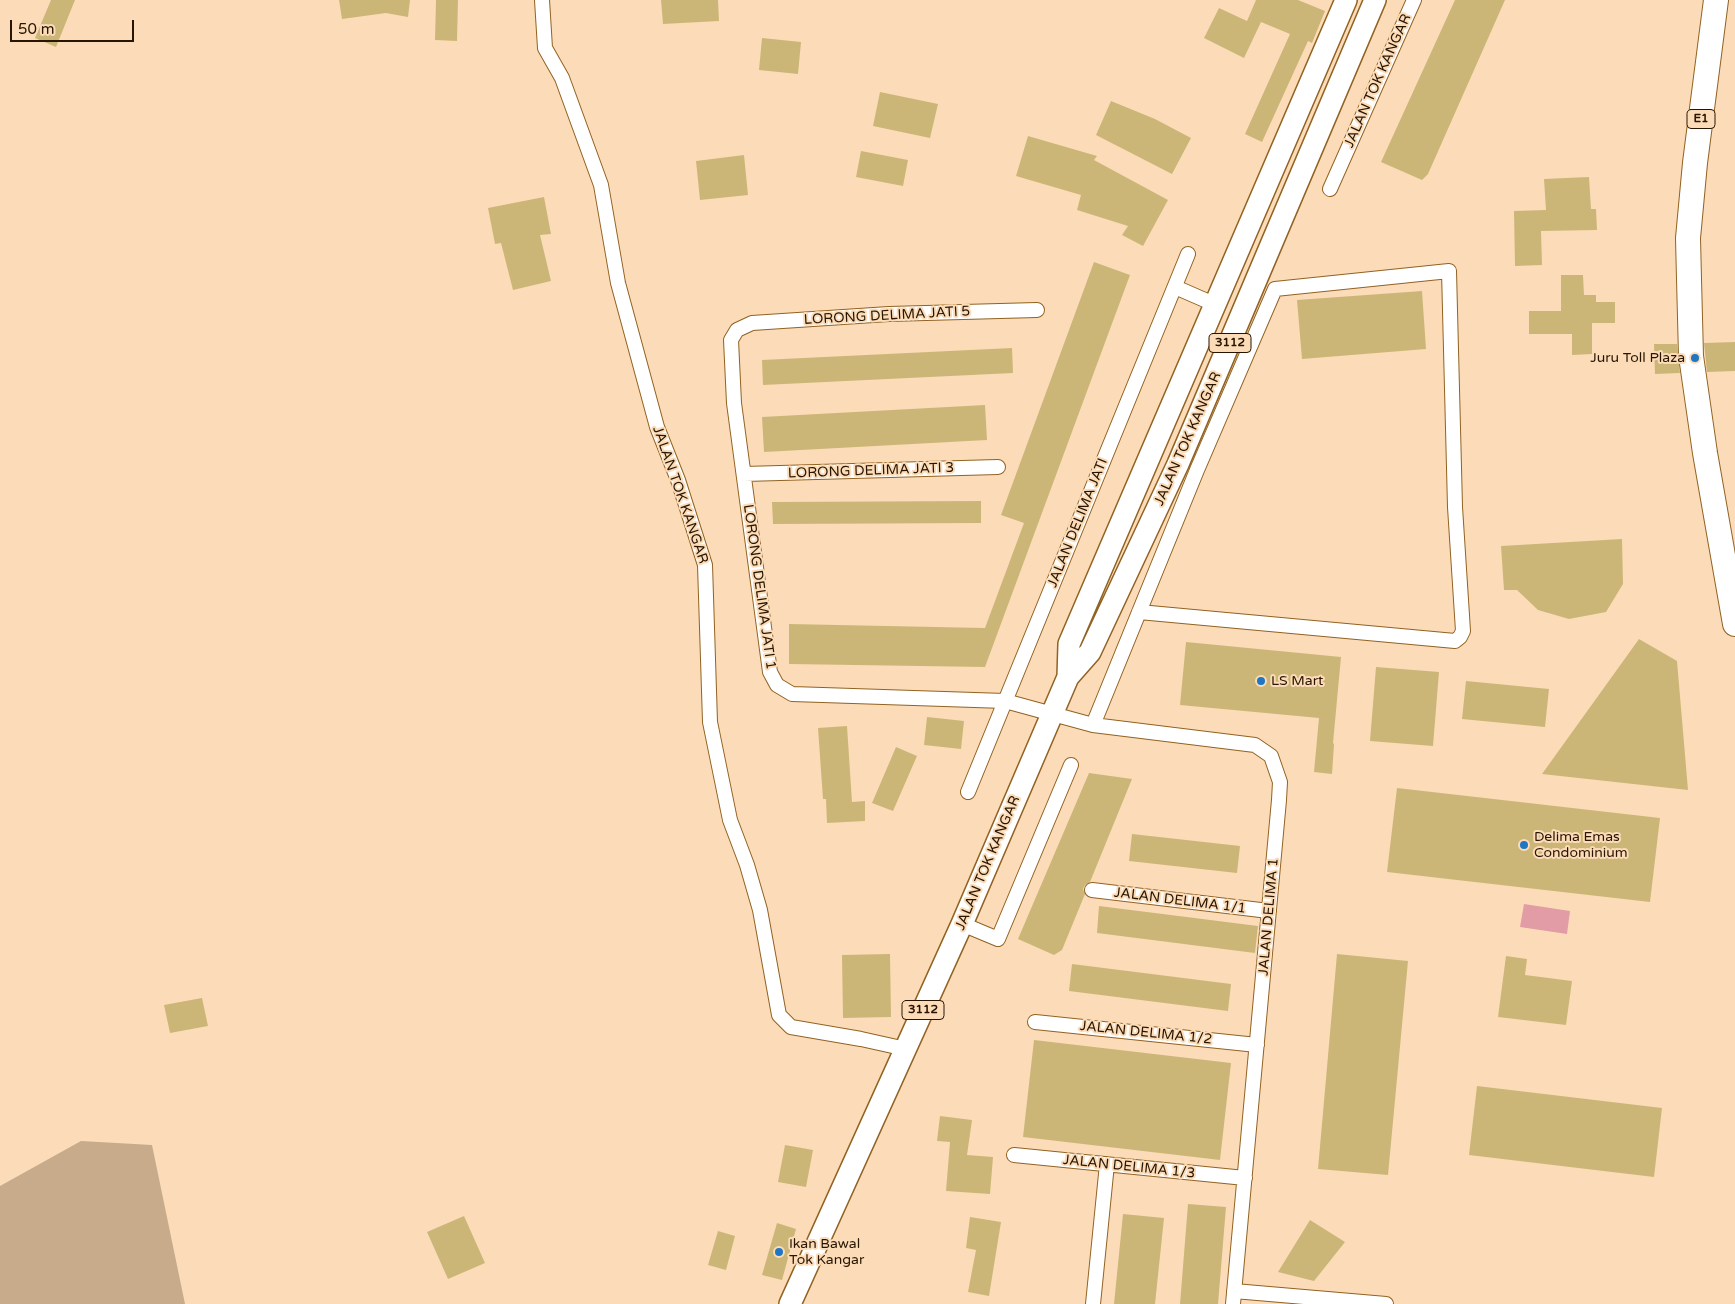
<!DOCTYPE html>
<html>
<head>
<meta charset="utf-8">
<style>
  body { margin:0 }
  #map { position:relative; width:1735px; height:1304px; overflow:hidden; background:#fcdcb8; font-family:"Varela Round",sans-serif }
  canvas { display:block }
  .scale { position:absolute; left:10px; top:20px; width:124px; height:22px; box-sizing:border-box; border:2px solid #281500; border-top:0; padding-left:6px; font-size:15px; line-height:18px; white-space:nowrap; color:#281500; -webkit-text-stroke:4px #fcdcb8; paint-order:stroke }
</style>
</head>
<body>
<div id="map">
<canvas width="1735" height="1304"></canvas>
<div class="scale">50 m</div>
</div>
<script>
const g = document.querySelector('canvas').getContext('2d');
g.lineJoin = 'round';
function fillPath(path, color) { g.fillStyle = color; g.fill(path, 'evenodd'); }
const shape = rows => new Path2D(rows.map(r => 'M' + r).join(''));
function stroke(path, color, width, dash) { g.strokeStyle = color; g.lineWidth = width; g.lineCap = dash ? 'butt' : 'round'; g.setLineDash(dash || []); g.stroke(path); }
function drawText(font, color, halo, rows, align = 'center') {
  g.font = font + ' "Varela Round",sans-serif'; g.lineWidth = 4; g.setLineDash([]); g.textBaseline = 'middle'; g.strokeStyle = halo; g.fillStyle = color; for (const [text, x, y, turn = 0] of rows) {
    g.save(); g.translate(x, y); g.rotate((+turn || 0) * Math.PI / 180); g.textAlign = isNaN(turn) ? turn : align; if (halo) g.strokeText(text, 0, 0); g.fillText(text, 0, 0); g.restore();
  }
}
fillPath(shape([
  [81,1141,152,1145,185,1304,0,1304,0,1186]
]), '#c7ab8b');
fillPath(shape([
  [1524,904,1570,911,1567,934,1520,927]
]), '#e29ca5');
fillPath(shape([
  [51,0,75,0,56,47,35,38],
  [339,0,410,0,408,17,386,13,342,19],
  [436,0,458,0,457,41,435,40],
  [661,0,718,0,719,21,663,24],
  [1256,0,1298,0,1325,11,1312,43,1308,41,1262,142,1245,134,1290,34,1261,22,1244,58,1204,38,1219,8,1247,21],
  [1455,0,1505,0,1428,174,1422,180,1381,162],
  [762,38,801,42,798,74,759,70],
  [880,92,938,104,930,138,873,126],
  [1111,101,1155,119,1191,138,1172,174,1096,135],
  [1028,136,1097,156,1094,160,1168,200,1143,246,1122,235,1128,226,1077,210,1081,195,1016,176],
  [861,151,908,160,903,186,856,177],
  [744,155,748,195,700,200,696,161],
  [1589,177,1591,209,1596,209,1597,230,1541,231,1542,265,1515,266,1514,211,1546,210,1544,179],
  [544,197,551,234,540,235,551,281,513,290,501,243,495,244,488,208],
  [1094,262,1130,275,985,667,789,664,789,624,985,628,1024,523,1001,515],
  [1561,275,1583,275,1584,295,1596,295,1596,302,1615,302,1615,323,1592,323,1592,354,1572,355,1572,334,1529,334,1529,311,1561,311],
  [1422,291,1426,349,1302,359,1297,300],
  [1735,342,1735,371,1707,372,1704,343],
  [1654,344,1677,344,1680,373,1655,374],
  [1012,348,1013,373,763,385,762,360],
  [985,405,987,440,764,452,762,417],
  [981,501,981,523,773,524,772,502],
  [1622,539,1623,584,1606,612,1569,619,1538,610,1517,590,1504,590,1501,546],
  [1639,639,1677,661,1688,790,1542,774],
  [1186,642,1341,657,1333,743,1334,744,1332,774,1314,772,1319,718,1180,705],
  [1376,667,1439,672,1433,746,1370,741],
  [1466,681,1549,689,1545,727,1462,719],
  [927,717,964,721,961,749,924,745],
  [847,726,852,802,865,801,865,821,827,823,826,799,823,799,818,728],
  [896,747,917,756,893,811,872,803],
  [1089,773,1132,779,1090,882,1085,885,1083,889,1085,894,1062,950,1054,955,1018,939],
  [1397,788,1660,818,1650,902,1387,872],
  [1132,834,1240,846,1237,873,1129,861],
  [1099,906,1258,926,1255,953,1097,933],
  [890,954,891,1017,843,1018,842,955],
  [1337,954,1408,961,1388,1175,1318,1169],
  [1506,956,1527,959,1525,975,1572,981,1566,1025,1498,1017],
  [1072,964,1231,984,1228,1011,1069,991],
  [202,998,208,1026,170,1033,164,1005],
  [1034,1040,1231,1063,1220,1160,1023,1137],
  [1477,1086,1662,1108,1654,1177,1469,1155],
  [940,1116,972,1120,967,1155,993,1157,990,1194,946,1191,950,1142,937,1141],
  [785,1145,813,1150,806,1187,778,1182],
  [1188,1204,1226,1207,1218,1304,1180,1304],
  [1123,1214,1164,1218,1155,1304,1114,1304],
  [464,1216,485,1263,448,1279,427,1232],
  [970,1217,1001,1222,989,1296,968,1292,976,1250,966,1248],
  [1310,1220,1345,1242,1314,1281,1278,1272],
  [777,1223,796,1229,782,1280,762,1275],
  [718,1231,735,1236,726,1270,708,1265]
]), '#ccb677');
const street = shape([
  [542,0,545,48,562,78,601,185,618,283,657,427,678,480,705,565,710,722,730,820,747,865,760,910,779,1015,791,1027,861,1039,906,1049],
  [1330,189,1414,0],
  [1175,287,1214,304],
  [1037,310,889,314,752,323,737,330,731,340,734,403,770,672,777,685,792,694,1005,701,1093,725,1255,745,1271,756,1280,782,1279,800,1233,1304],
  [744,474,998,467],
  [1093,725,1197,470,1275,289,1449,271,1455,507,1463,631,1460,637,1455,641,1139,612],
  [968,792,1188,254],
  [1092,890,1269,911],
  [962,924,998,939,1071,765],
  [1035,1022,1257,1045],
  [1014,1155,1245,1178],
  [1234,1291,1386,1304],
  [1093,1304,1107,1164]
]);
const primary = shape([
  [1068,677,1069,644,1346,0],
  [790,1304,962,924,1068,677,1090,652,1178,464,1375,0]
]);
const highway = shape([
  [1716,0,1695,163,1688,238,1689,279,1691,356,1705,453,1735,624]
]);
stroke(street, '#916222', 16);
stroke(primary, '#916222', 24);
stroke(highway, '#916222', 26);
stroke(street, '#fff', 14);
stroke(primary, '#fff', 21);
stroke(highway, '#fff', 24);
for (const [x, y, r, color] of [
  [1695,358,5,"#1f76c4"],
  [1261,681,5,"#1f76c4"],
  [1524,845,5,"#1f76c4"],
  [779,1252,5,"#1f76c4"]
]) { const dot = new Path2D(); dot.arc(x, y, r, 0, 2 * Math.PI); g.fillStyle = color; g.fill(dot); stroke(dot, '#fcdcb8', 2); }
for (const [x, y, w] of [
  [1701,119,28],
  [1230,343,42],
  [923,1010,42]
]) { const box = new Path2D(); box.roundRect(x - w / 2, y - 9.5, w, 19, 4); g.fillStyle = '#fcdcb8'; g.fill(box); stroke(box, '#281500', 1); }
drawText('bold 12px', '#281500', null, [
  ["E1",1701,119],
  ["3112",1230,343],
  ["3112",923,1010]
]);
drawText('14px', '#281500', '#fcdcb8', [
  ["JALAN TOK KANGAR",1378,81,-66],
  ["LORONG DELIMA JATI 5",887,316,-3],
  ["JALAN TOK KANGAR",1188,439,-66],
  ["LORONG DELIMA JATI 3",871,471,-2],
  ["JALAN TOK KANGAR",680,495,71],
  ["JALAN DELIMA JATI",1078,523,-68],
  ["LORONG DELIMA JATI 1",759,587,82],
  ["JALAN TOK KANGAR",988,863,-67],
  ["JALAN DELIMA 1/1",1180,901,7],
  ["JALAN DELIMA 1",1269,917,-85],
  ["JALAN DELIMA 1/2",1146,1033,6],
  ["JALAN DELIMA 1/3",1129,1167,6]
]);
drawText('14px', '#281500', '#fcdcb8', [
  ["Juru Toll Plaza",1685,358,"right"],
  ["LS Mart",1271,681],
  ["Delima Emas",1534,837],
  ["Condominium",1534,853],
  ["Ikan Bawal",789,1244],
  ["Tok Kangar",789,1260]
], 'left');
</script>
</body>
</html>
